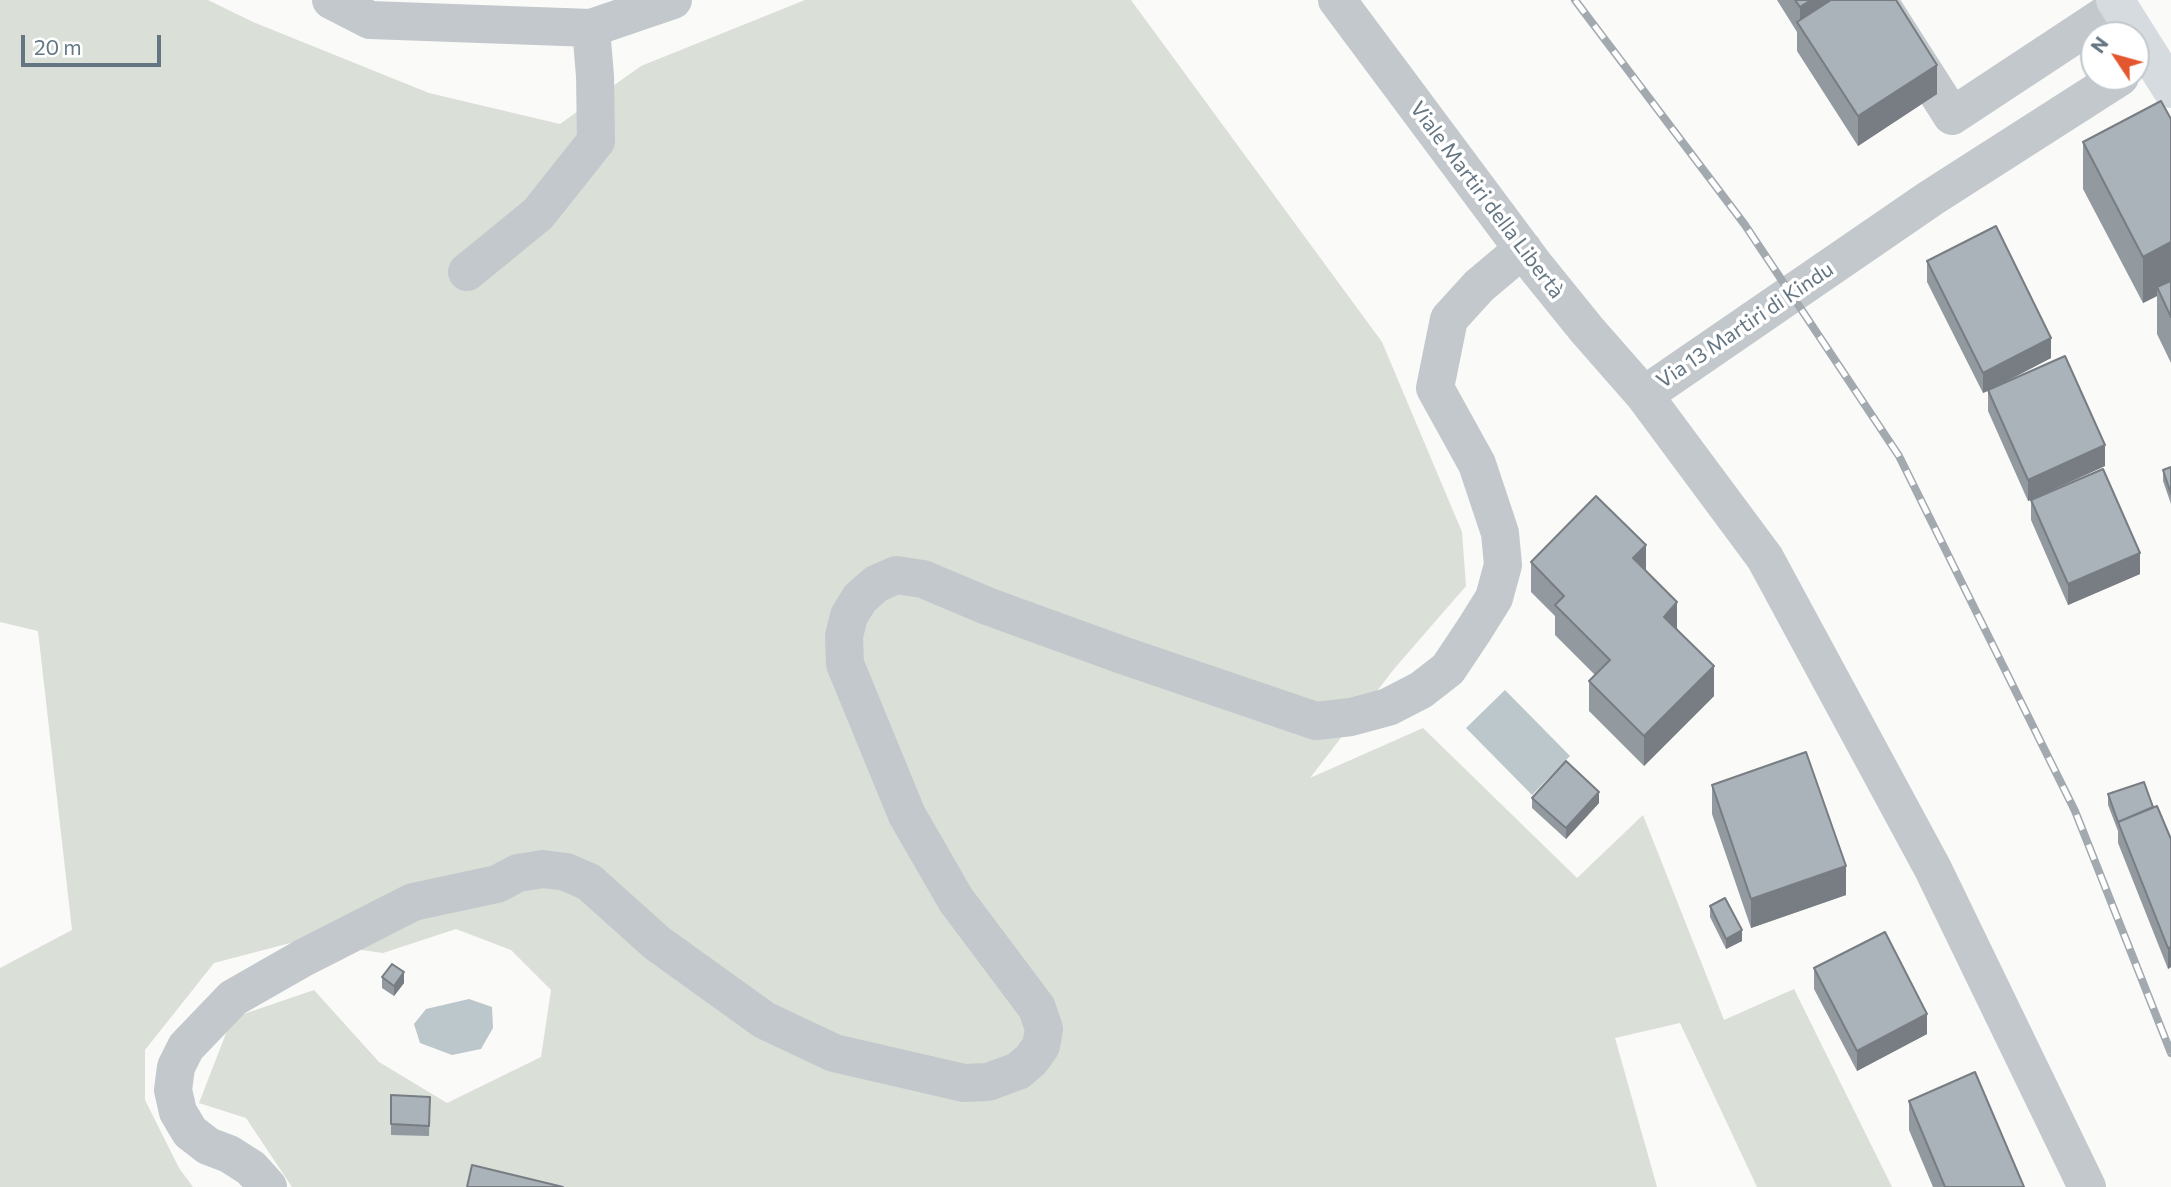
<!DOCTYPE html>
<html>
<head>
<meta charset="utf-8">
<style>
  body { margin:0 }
  #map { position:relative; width:2171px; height:1187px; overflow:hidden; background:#fafaf8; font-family:Commissioner,sans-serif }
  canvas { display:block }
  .north { position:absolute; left:2080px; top:21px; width:70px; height:70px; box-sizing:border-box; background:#fff; border:2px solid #c1c8cd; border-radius:50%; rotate:306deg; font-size:19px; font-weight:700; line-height:28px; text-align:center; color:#657683 }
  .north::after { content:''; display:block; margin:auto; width:24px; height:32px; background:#e4572e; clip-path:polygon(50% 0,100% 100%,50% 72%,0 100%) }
  .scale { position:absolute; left:21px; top:35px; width:140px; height:32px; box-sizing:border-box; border:4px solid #657683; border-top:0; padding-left:9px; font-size:21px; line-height:24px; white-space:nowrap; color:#657683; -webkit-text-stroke:5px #fff; paint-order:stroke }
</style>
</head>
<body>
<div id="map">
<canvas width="2171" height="1187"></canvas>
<div class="north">N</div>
<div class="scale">20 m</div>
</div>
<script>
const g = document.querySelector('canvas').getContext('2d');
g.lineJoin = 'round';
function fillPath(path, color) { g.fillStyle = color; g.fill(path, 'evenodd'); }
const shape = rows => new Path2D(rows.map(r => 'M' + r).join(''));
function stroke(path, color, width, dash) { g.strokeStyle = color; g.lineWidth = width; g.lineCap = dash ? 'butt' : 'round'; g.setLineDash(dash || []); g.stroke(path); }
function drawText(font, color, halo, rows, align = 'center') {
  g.font = font + ' Commissioner,sans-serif'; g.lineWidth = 7; g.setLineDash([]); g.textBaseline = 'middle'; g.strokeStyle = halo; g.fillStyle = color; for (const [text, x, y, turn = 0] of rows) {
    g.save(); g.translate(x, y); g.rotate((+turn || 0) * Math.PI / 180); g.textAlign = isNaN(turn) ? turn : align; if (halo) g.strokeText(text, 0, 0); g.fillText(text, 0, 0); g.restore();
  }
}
fillPath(shape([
  [0,0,208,0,253,22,429,93,560,124,641,66,805,0,1131,0,1382,342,1462,532,1466,586,1394,669,1310,778,1423,728,1577,878,1643,815,1724,1020,1794,989,1892,1187,1757,1187,1680,1023,1615,1038,1657,1187,292,1187,246,1118,199,1103,232,1018,314,990,379,1062,447,1103,541,1057,551,990,511,950,456,929,383,953,298,941,214,963,145,1050,145,1100,179,1168,193,1187,0,1187,0,968,72,930,38,631,0,622]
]), '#dadfd7');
fillPath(shape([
  [1505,690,1570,756,1532,795,1466,728],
  [469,999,492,1007,493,1028,481,1049,452,1055,420,1043,414,1024,426,1009]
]), '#bbc7cb');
stroke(shape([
  [331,0,370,20,591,28,673,0],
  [1337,0,1536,267,1587,330,1644,395,1765,558,1933,869,2087,1187],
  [1878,0,1952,116,2119,6],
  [467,272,538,214,596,141,595,76,591,28],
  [1644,395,1931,198,2120,77],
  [268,1187,251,1168,229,1154,208,1146,190,1132,178,1112,173,1090,176,1067,186,1047,233,998,303,958,413,902,497,884,518,873,543,869,566,872,589,882,657,943,764,1020,834,1053,964,1083,988,1082,1018,1071,1031,1060,1041,1046,1044,1029,1037,1008,956,900,907,815,845,664,844,636,849,616,860,598,876,584,896,575,923,579,987,606,1122,655,1316,721,1351,717,1388,707,1421,690,1448,669,1474,630,1494,598,1503,565,1500,533,1477,464,1435,388,1449,319,1479,286,1523,249]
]), '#c3c8cc', 38);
stroke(shape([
  [2115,0,2171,89]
]), '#d6dbdf', 38);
const rail = shape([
  [1575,0,1745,225,1899,456,2075,811,2171,1053]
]);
stroke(rail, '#a2aab0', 8);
stroke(rail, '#fff', 5, [16]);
fillPath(shape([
  [1777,0,1896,0,1937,94,1858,146,1797,51,1797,32],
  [2171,119,2171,363,2157,334,2157,296,2143,303,2083,189,2083,142],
  [1927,261,2051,358,1998,386,2105,466,2028,501,1988,411,1988,391,1983,393,1927,282],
  [2171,467,2171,504,2163,481,2163,470],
  [2031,500,2140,574,2068,605,2031,520],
  [1531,562,1646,571,1714,696,1644,766,1589,711,1589,681,1595,675,1555,635,1555,616,1531,592],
  [1712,785,1846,895,1751,928,1712,814],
  [2108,794,2171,839,2171,967,2168,969,2118,843,2118,831,2108,805],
  [1532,798,1599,803,1566,839,1532,808],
  [1710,906,1742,941,1726,949,1710,917],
  [1814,968,1927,1034,1857,1071,1814,989],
  [382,977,404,983,394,996,382,988],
  [391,1095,430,1097,429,1136,391,1135],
  [1909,1101,2024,1187,1933,1187,1909,1130]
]), '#929a9f');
fillPath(shape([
  [1811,0,1858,0,1800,26,1800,7],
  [1937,65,1937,94,1858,146,1858,116],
  [2171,242,2171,289,2157,287,2157,296,2143,303,2143,257],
  [2051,338,2051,358,1983,393,1983,373],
  [2105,445,2105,466,2028,501,2028,480],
  [1646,545,1646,574,1633,558],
  [2140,553,2140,574,2068,605,2068,584],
  [1677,602,1677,632,1664,617],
  [1714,666,1714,696,1644,766,1644,736],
  [1599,792,1599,803,1566,839,1566,828],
  [1846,866,1846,895,1751,928,1751,899],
  [1742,930,1742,941,1726,949,1726,939],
  [2171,947,2171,967,2168,969,2168,948],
  [404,972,404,983,394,996,394,986],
  [1927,1014,1927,1034,1857,1071,1857,1051]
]), '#777d82');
const building = shape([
  [1795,0,1811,0,1800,7,1795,0],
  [1831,0,1896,0,1937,65,1858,116,1797,22,1831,0],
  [2161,101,2171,119,2171,242,2143,257,2083,142,2161,101],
  [1996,226,2051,338,1983,373,1927,261,1996,226],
  [2171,281,2171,317,2157,287,2171,281],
  [2065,356,2105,445,2028,480,1988,390,2065,356],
  [2171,467,2171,494,2163,470,2171,467],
  [2103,469,2140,553,2068,584,2031,500,2103,469],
  [1596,496,1646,545,1633,558,1677,602,1664,617,1714,666,1644,736,1589,681,1610,660,1555,605,1564,596,1531,562,1596,496],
  [1806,752,1846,866,1751,899,1712,785,1806,752],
  [1566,761,1599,792,1566,828,1532,798,1566,761],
  [2144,782,2153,807,2118,822,2108,794,2144,782],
  [2157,806,2171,839,2171,947,2168,948,2118,822,2157,806],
  [1725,898,1742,930,1726,939,1710,906,1725,898],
  [1885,932,1927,1014,1857,1051,1814,968,1885,932],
  [392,964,404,972,394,986,382,977,392,964],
  [1975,1072,2024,1187,1945,1187,1909,1101,1975,1072],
  [391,1095,430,1097,429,1126,391,1124,391,1095],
  [472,1165,563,1187,467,1187,472,1165]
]);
fillPath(building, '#aab3b9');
stroke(building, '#777d82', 2);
drawText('21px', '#657683', '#fff', [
  ["Viale Martiri della Libertà",1487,200,53],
  ["Via 13 Martiri di Kindu",1745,325,-34]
]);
</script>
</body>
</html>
